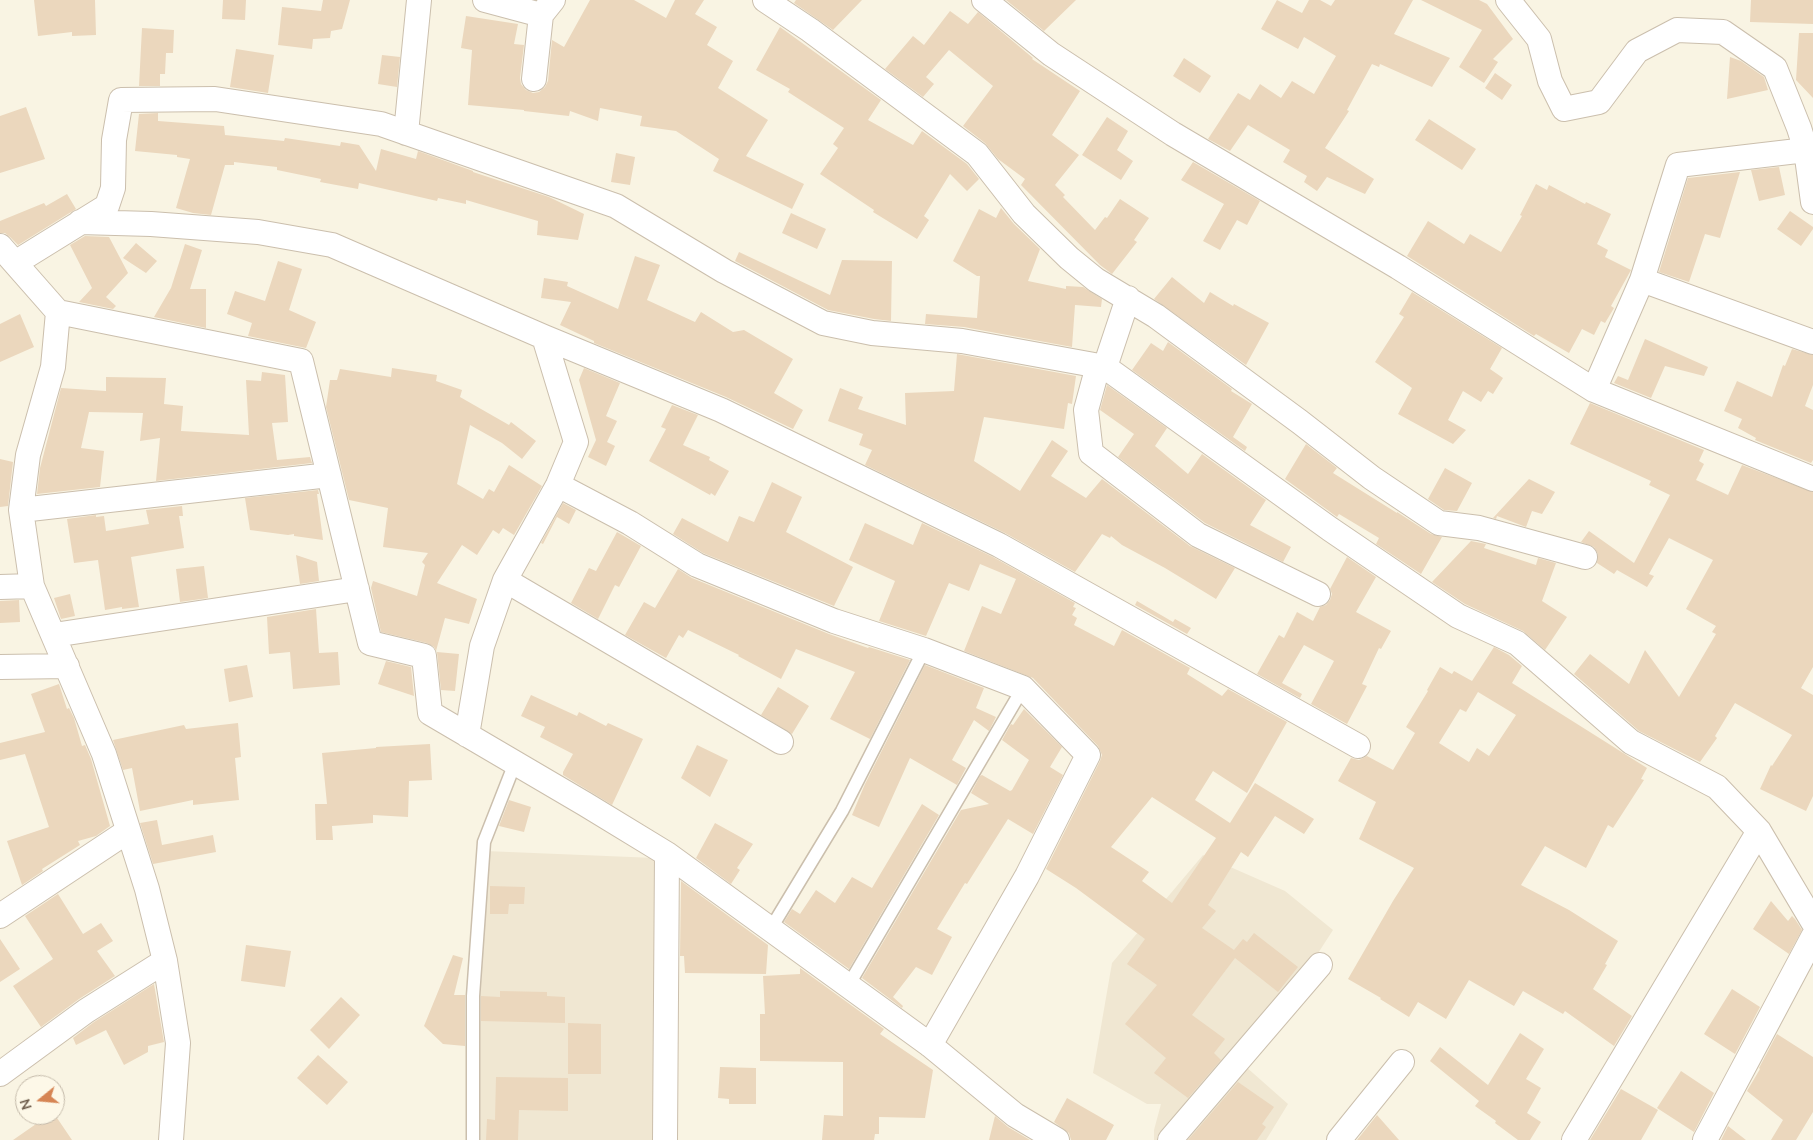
<!DOCTYPE html>
<html>
<head>
<meta charset="utf-8">
<style>
  body { margin:0 }
  #map { position:relative; width:1813px; height:1140px; overflow:hidden; background:#f9f4e3; font-family:"Nunito Sans",sans-serif }
  canvas { display:block }
  .north { position:absolute; left:15px; top:1075px; width:50px; height:50px; box-sizing:border-box; background:#fdf8e8; border:1px solid #c4baaa; border-radius:50%; rotate:253deg; font-size:14px; font-weight:700; line-height:20px; text-align:center; color:#6e5d4c }
  .north::after { content:''; display:block; margin:auto; width:18px; height:22px; background:#d68554; clip-path:polygon(50% 0,100% 100%,50% 72%,0 100%) }
</style>
</head>
<body>
<div id="map">
<canvas width="1813" height="1140"></canvas>
<div class="north">N</div>
</div>
<script>
const g = document.querySelector('canvas').getContext('2d');
g.lineJoin = 'round';
function fillPath(path, color) { g.fillStyle = color; g.fill(path, 'evenodd'); }
const shape = rows => new Path2D(rows.map(r => 'M' + r).join(''));
function stroke(path, color, width, dash) { g.strokeStyle = color; g.lineWidth = width; g.lineCap = dash ? 'butt' : 'round'; g.setLineDash(dash || []); g.stroke(path); }
fillPath(shape([
  [485,851,655,858,654,1140,467,1140],
  [1203,855,1285,891,1333,930,1245,1066,1288,1104,1266,1140,1154,1140,1154,1130,1161,1104,1147,1104,1093,1073,1112,963]
]), '#f0e7d2');
fillPath(shape([
  [34,0,95,0,96,35,72,36,72,32,38,36],
  [223,0,246,0,245,20,222,19],
  [323,0,350,0,342,29,331,31,330,38,313,39,312,49,278,45,282,7,321,11],
  [590,0,634,0,666,18,675,0,704,0,695,14,717,27,707,45,733,61,718,88,768,120,746,156,804,184,792,209,713,171,719,159,676,131,640,126,642,116,600,108,598,121,570,111,569,116,524,111,524,110,468,105,472,50,461,48,466,16,518,24,514,44,524,45,520,78,521,84,526,90,533,93,539,92,545,87,548,81,552,40,564,47],
  [796,0,862,0,833,30,794,3],
  [1006,0,1076,0,1044,31],
  [1277,0,1302,13,1309,0,1320,0,1331,6,1335,0,1413,0,1394,34,1450,58,1432,87,1380,64,1379,67,1372,64,1347,110,1349,111,1325,148,1374,179,1365,194,1327,177,1317,191,1304,182,1307,176,1283,162,1290,150,1248,125,1230,151,1208,139,1238,93,1250,100,1260,84,1281,98,1292,81,1314,94,1336,56,1304,37,1298,49,1261,29],
  [1421,0,1479,0,1487,4,1513,39,1493,59,1498,62,1484,83,1459,67,1482,30],
  [1751,0,1813,0,1813,24,1750,22],
  [950,11,968,24,978,12,1033,58,1032,59,1080,91,1052,135,1079,155,1055,185,1065,195,1063,197,1095,230,1105,217,1107,218,1120,199,1149,218,1134,240,1137,242,1112,274,1100,265,1021,185,1025,179,998,159,985,143,963,126,993,86,949,50,926,77,934,84,923,97,885,69,913,36,924,45],
  [780,27,881,100,868,120,913,145,922,131,967,164,979,179,967,191,950,174,924,216,929,220,917,239,873,212,874,210,820,174,838,148,833,144,844,128,788,92,790,89,756,70],
  [142,28,174,30,173,53,166,53,165,74,160,74,160,86,139,86],
  [1799,33,1813,33,1813,98,1796,80],
  [236,49,274,55,268,93,230,87],
  [382,55,400,57,397,87,378,84],
  [1730,57,1741,61,1764,77,1768,90,1727,99],
  [1184,58,1211,76,1200,93,1173,76],
  [1495,73,1512,85,1502,100,1485,88],
  [26,107,45,159,0,173,0,116],
  [158,113,158,121,224,126,225,135,284,141,285,138,340,146,341,142,359,145,376,171,381,149,416,159,418,151,473,171,473,172,549,197,584,214,578,240,537,235,538,221,466,200,466,204,438,198,437,201,359,183,358,189,320,182,321,179,277,170,277,167,234,162,234,165,225,165,211,215,193,213,176,208,190,159,177,157,177,155,135,151,139,114],
  [1107,117,1128,131,1117,150,1133,161,1121,180,1082,155],
  [1429,119,1476,149,1462,170,1415,140],
  [616,153,635,157,630,185,611,182],
  [1193,162,1260,201,1247,225,1237,220,1220,250,1203,241,1224,204,1181,180],
  [1779,167,1785,195,1759,201,1751,170],
  [1740,172,1720,238,1705,234,1689,282,1659,272,1688,178],
  [1536,184,1547,190,1549,185,1585,204,1586,202,1611,214,1597,244,1608,250,1605,257,1631,270,1611,306,1614,308,1605,323,1601,321,1594,335,1582,329,1569,353,1536,334,1534,336,1407,256,1428,221,1464,244,1470,234,1501,252,1522,216,1520,215],
  [67,194,76,209,18,245,10,237,5,233,0,233,0,221,44,203,46,206],
  [1001,208,1014,224,1040,249,1028,281,1066,289,1066,286,1083,287,1102,299,1101,307,1075,305,1072,347,964,327,925,324,926,314,977,318,980,276,977,276,953,261,979,209,996,218],
  [1790,211,1813,227,1813,229,1801,246,1777,229],
  [791,213,826,229,817,249,782,233],
  [85,236,109,237,128,273,106,297,116,306,113,309,79,302,92,288,70,245],
  [136,243,157,261,146,273,123,258],
  [185,244,202,250,190,289,206,289,206,328,154,317,171,288],
  [739,252,830,295,842,260,892,261,891,321,874,319,828,310,735,261],
  [635,256,660,265,647,300,695,322,701,312,733,332,744,330,793,359,774,393,803,410,793,429,726,397,594,343,594,341,560,325,571,302,541,298,544,278,568,282,567,286,618,309],
  [278,261,302,269,289,310,316,322,306,348,248,336,252,323,227,314,235,291,265,301],
  [1172,277,1204,303,1210,292,1233,306,1234,304,1269,323,1246,365,1154,299],
  [1412,292,1502,348,1490,369,1503,378,1493,394,1488,391,1481,402,1463,391,1448,420,1466,430,1453,444,1398,414,1412,388,1375,362,1404,317,1399,314],
  [20,314,34,347,0,362,0,324],
  [1645,339,1708,367,1704,376,1665,366,1651,398,1614,383,1618,376,1628,380],
  [1168,342,1232,389,1231,391,1252,404,1233,437,1247,447,1245,451,1132,370,1151,343,1163,351],
  [1792,349,1813,355,1813,385,1805,406,1813,410,1813,460,1811,463,1755,440,1756,438,1738,428,1742,419,1724,411,1737,381,1772,397,1783,365,1785,366],
  [957,354,1076,376,1072,404,1068,403,1064,429,984,417,974,461,1020,491,1052,440,1068,451,1051,476,1086,498,1102,479,1190,546,1235,568,1216,599,1165,568,1122,545,1111,536,1110,538,1102,534,1075,572,1005,533,865,465,872,450,859,445,863,434,828,421,840,388,863,397,858,409,906,425,905,393,954,391],
  [392,368,437,375,436,381,462,390,460,397,509,425,511,422,536,441,522,459,502,443,470,425,457,484,483,499,489,489,494,492,509,465,542,486,514,535,503,528,499,534,493,530,477,555,462,545,437,583,477,599,469,624,445,618,436,651,434,647,427,643,381,632,371,588,373,581,417,596,425,565,422,562,428,553,383,547,388,508,349,500,326,407,330,380,337,380,340,369,391,377],
  [584,368,620,383,606,416,617,421,607,442,615,446,606,466,588,457,596,440,579,380],
  [262,372,285,375,288,422,272,423,277,460,310,457,312,463,156,481,160,438,140,441,143,413,89,412,81,448,104,451,100,487,37,494,40,468,61,388,106,391,106,377,166,378,164,404,183,406,181,431,249,435,246,380,261,381],
  [1107,385,1167,428,1155,446,1188,474,1202,454,1266,500,1250,525,1291,547,1283,562,1205,523,1118,457,1134,434,1100,410],
  [1590,403,1704,450,1699,461,1704,464,1696,480,1728,495,1742,465,1813,492,1813,667,1801,688,1813,695,1813,796,1806,811,1760,789,1771,765,1772,766,1792,735,1735,703,1715,736,1717,738,1700,762,1639,731,1574,674,1590,654,1629,684,1645,650,1679,697,1716,634,1712,632,1716,626,1686,609,1713,560,1669,538,1649,574,1654,576,1647,587,1617,570,1614,574,1597,563,1598,554,1594,547,1581,542,1589,531,1634,563,1670,495,1649,485,1651,481,1570,444],
  [672,405,698,415,683,445,710,457,709,460,729,471,715,496,711,493,710,495,649,461,666,429,661,427],
  [1306,444,1337,468,1333,473,1397,513,1397,512,1431,534,1442,537,1421,574,1376,544,1379,538,1339,514,1337,517,1285,479],
  [0,459,13,462,8,506,0,507],
  [1445,468,1472,483,1457,511,1444,510,1428,499],
  [1529,479,1555,492,1542,514,1532,511,1526,527,1497,516,1496,519,1493,518],
  [772,482,802,497,786,532,853,567,834,606,703,553,673,534,682,518,728,542,739,516,754,522],
  [318,490,319,494,317,494,323,540,294,536,294,534,288,535,250,530,245,498],
  [563,503,576,510,569,524,557,517,543,544,541,543],
  [182,506,183,516,179,516,184,548,131,557,139,607,122,609,122,607,105,610,98,560,74,563,67,519,96,515,96,517,104,516,106,531,149,524,146,510],
  [865,523,913,545,922,523,993,557,1075,603,1073,607,1076,608,1072,615,1077,618,1074,625,1114,646,1122,630,1190,668,1187,674,1222,696,1228,689,1287,722,1247,793,1213,771,1195,800,1230,823,1255,783,1314,819,1304,834,1275,816,1248,857,1241,852,1208,905,1216,911,1202,928,1234,950,1243,939,1247,942,1254,933,1298,967,1278,992,1235,958,1192,1015,1225,1039,1214,1053,1221,1060,1188,1098,1154,1073,1166,1058,1125,1024,1157,985,1127,964,1145,939,1076,888,1046,869,1100,761,1102,755,1098,746,1033,678,964,651,982,606,1001,614,1016,579,980,564,969,591,949,583,926,636,879,621,895,581,849,560],
  [1152,797,1216,838,1172,903,1142,881,1149,872,1111,847],
  [617,532,641,546,619,587,615,585,598,619,571,603,589,568,596,571],
  [1471,541,1486,544,1484,548,1536,565,1538,558,1556,563,1542,601,1567,617,1545,650,1523,631,1465,604,1432,582],
  [296,555,317,562,319,581,300,584],
  [1347,557,1376,577,1356,612,1391,631,1381,649,1379,648,1362,684,1367,686,1347,724,1311,704,1334,661,1304,645,1282,683,1302,694,1300,698,1257,674,1279,635,1284,638,1297,612,1313,621,1320,607,1326,605,1330,600,1332,594,1330,589],
  [204,566,208,598,180,602,176,569],
  [678,569,692,578,829,634,868,648,869,647,910,660,870,739,830,719,855,672,796,649,781,679,738,656,739,655,688,630,683,638,679,635,666,658,625,635,644,602,655,608],
  [70,594,75,616,61,619,54,598],
  [19,600,20,622,0,623,0,601],
  [1137,601,1173,622,1175,619,1191,628,1187,634,1135,605],
  [316,609,319,653,338,652,340,685,293,689,290,652,269,654,267,617],
  [1494,647,1509,655,1522,666,1512,683,1647,768,1641,779,1644,780,1613,828,1608,825,1586,868,1545,846,1521,885,1569,910,1618,941,1605,964,1607,965,1593,989,1632,1016,1614,1046,1565,1011,1563,1014,1523,991,1514,1006,1469,980,1446,1019,1418,1002,1409,1017,1380,999,1381,998,1348,979,1393,901,1414,868,1359,839,1376,802,1338,781,1351,758,1359,760,1367,756,1393,770,1415,733,1406,727,1428,691,1427,690,1440,667,1452,674,1454,671,1472,681],
  [1478,692,1516,715,1489,756,1477,748,1469,762,1439,743,1460,709,1466,712],
  [437,652,459,654,455,691,441,690],
  [386,661,411,667,414,696,378,684],
  [247,665,253,697,229,702,224,669],
  [925,665,984,688,976,708,996,717,989,731,974,720,952,760,966,768,957,785,910,758,879,827,852,815,865,784],
  [59,684,67,709,69,708,74,718,82,746,85,745,91,759,110,826,96,836,78,841,80,845,42,869,43,871,22,885,7,841,49,827,25,754,0,760,0,743,45,732,31,694],
  [778,687,809,706,792,734,761,715],
  [531,695,577,716,579,712,606,726,608,723,643,739,612,805,563,775,563,772,573,754,540,737,545,727,521,716],
  [1024,709,1062,747,1050,767,1063,775,1033,834,1008,819,967,884,965,883,937,929,952,937,932,975,916,967,893,997,903,1006,902,1008,862,978,961,810,989,804,971,793,980,776,982,775,1010,791,1012,790,1029,760,1002,740,1011,724,1013,725],
  [238,723,241,757,235,758,239,800,193,805,193,800,140,811,132,768,123,770,113,740,184,725,186,729],
  [430,744,432,780,409,781,408,817,373,815,373,823,332,826,333,840,316,840,315,804,327,804,322,753,376,748,376,747],
  [697,745,728,760,710,797,681,778],
  [509,800,531,807,524,832,499,826],
  [922,804,939,815,849,969,784,922,792,909,800,914,816,890,835,903,852,877,872,888],
  [157,820,162,845,213,835,216,852,153,864,140,823],
  [715,823,753,844,737,868,740,870,731,884,696,858],
  [681,881,768,945,766,974,685,973,684,956,680,956],
  [490,886,525,887,524,904,509,904,508,914,490,914],
  [58,894,83,934,101,923,113,941,97,951,115,976,79,999,41,1027,13,986,53,959,25,916],
  [1771,901,1788,921,1792,916,1795,919,1802,930,1789,954,1753,929],
  [0,939,20,969,0,982],
  [246,945,291,951,285,987,241,981],
  [453,955,463,958,454,995,465,995,465,1046,443,1044,424,1026],
  [800,968,884,1029,880,1034,933,1070,925,1118,879,1117,879,1134,875,1134,874,1140,822,1140,824,1115,843,1116,843,1062,760,1061,760,1014,765,1014,763,976,800,974],
  [154,984,164,1042,148,1046,148,1052,124,1065,106,1030,76,1045,73,1038,94,1022],
  [1732,989,1760,1007,1735,1054,1704,1034],
  [500,991,547,992,547,996,565,997,565,1023,481,1021,481,996,500,997],
  [341,997,360,1015,329,1049,310,1030],
  [568,1023,601,1024,601,1074,568,1074],
  [1520,1033,1544,1049,1526,1079,1541,1088,1527,1113,1541,1122,1530,1140,1518,1140,1495,1123,1496,1121,1475,1106,1479,1101,1430,1061,1440,1047,1488,1085],
  [1777,1034,1813,1057,1813,1112,1796,1140,1771,1140,1783,1120,1747,1091,1760,1069,1759,1068],
  [318,1055,348,1082,327,1105,297,1078],
  [720,1067,756,1068,756,1104,729,1104,729,1099,718,1098],
  [1681,1071,1714,1093,1694,1132,1657,1108],
  [496,1077,568,1078,568,1111,519,1110,518,1140,486,1140,487,1119,495,1120],
  [1238,1082,1274,1107,1262,1124,1266,1127,1257,1140,1188,1140],
  [1621,1089,1658,1110,1641,1140,1590,1140],
  [1067,1098,1114,1125,1106,1140,1071,1140,1069,1133,1054,1122],
  [49,1115,55,1115,72,1140,13,1140],
  [1377,1115,1399,1140,1357,1140],
  [995,1116,1008,1127,1030,1140,989,1140],
  [1728,1126,1746,1140,1721,1140]
]), '#ebd7bd');
const service = shape([
  [770,930,842,811,924,650],
  [848,986,1023,688],
  [473,1140,473,996,484,842,515,763]
]);
const minor = shape([
  [485,0,541,15],
  [765,0,810,30,977,154,1024,214,1069,258,1096,280,1156,316,1300,422,1372,478,1439,523,1479,528,1585,557],
  [984,0,1051,54,1173,134,1398,267,1594,390,1813,479],
  [1508,0,1539,39,1550,81,1564,109,1599,102,1637,51,1677,30,1723,32,1775,68,1799,128,1806,150,1813,202],
  [534,79,541,15,553,0],
  [406,133,419,0],
  [80,222,151,224,258,232,332,245,544,337,721,410,999,545,1358,746],
  [0,246,58,312,53,367,28,455,21,510,32,586,104,754,147,889,165,961,178,1043,171,1140],
  [15,263,107,206,113,188,114,140,121,100,215,99,381,124,616,206,724,271,823,323,872,333,962,341,1105,367,1330,529,1458,616,1517,643,1631,742,1717,787,1759,831,1813,922],
  [1642,280,1813,342],
  [58,312,301,361,370,643,424,656,430,713,585,804,667,854,930,1045,1015,1115,1057,1140],
  [1098,366,1086,410,1091,453,1198,535,1318,594],
  [1105,367,1128,298],
  [1594,390,1642,280,1678,165,1806,150],
  [558,485,630,523,697,565,834,621,924,650,1023,688,1088,755,1027,876,930,1045],
  [21,510,329,475],
  [505,580,781,742],
  [0,587,32,586],
  [54,635,357,589],
  [0,667,67,666],
  [467,735,482,646,505,580,558,485,576,442,544,337],
  [0,916,128,831],
  [0,1074,86,1011,165,961],
  [665,1140,667,854],
  [1170,1140,1320,965],
  [1339,1140,1402,1062],
  [1574,1140,1759,831],
  [1705,1140,1813,937]
]);
stroke(service, '#cbbfad', 15);
stroke(minor, '#cbbfad', 26);
stroke(service, '#fff', 12);
stroke(minor, '#fff', 24);
</script>
</body>
</html>
